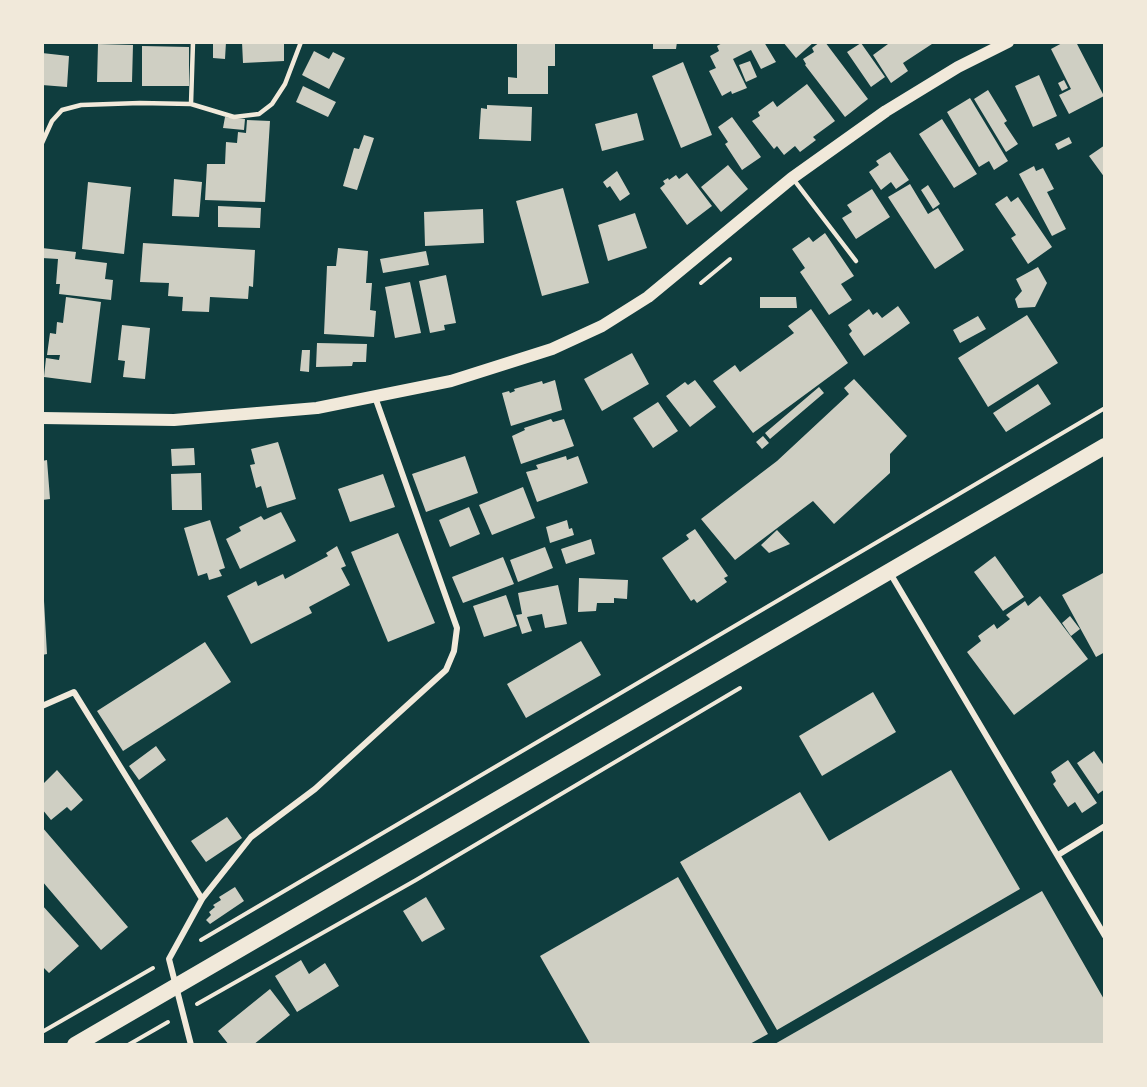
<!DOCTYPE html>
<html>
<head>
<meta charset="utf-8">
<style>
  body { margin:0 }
  #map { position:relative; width:1147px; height:1087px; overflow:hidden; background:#0f3d3e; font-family:"Times New Roman",serif }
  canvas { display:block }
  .frame { position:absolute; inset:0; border:44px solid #f1e9da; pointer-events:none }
</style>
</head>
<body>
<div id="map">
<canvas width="1147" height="1087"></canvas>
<div class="frame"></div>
</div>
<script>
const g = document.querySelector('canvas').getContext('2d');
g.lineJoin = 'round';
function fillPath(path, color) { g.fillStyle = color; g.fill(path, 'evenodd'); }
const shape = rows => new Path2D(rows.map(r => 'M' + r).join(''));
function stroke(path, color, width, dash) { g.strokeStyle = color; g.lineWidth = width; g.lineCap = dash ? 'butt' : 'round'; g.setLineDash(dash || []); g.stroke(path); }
fillPath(shape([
  [213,42,226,42,225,59,213,58],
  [242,42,284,42,284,61,243,63],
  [517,42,555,43,555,66,548,66,548,94,508,94,508,77,517,78],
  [653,42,677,42,676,49,653,49],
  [724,42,736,42,737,44,742,42,764,42,776,62,761,69,751,50,733,59,747,88,732,94,731,91,722,96,709,71,716,68,710,56,719,51,717,46],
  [783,42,814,42,796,58],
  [820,42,825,42,868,99,845,117,805,65,806,64,803,59,814,52,812,48],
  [887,42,935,42,903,63,908,71,891,83,873,55,888,44],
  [1064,42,1076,42,1104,96,1069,114,1059,95,1071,89,1051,49],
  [861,43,885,77,871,87,847,52],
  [98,44,133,45,132,82,97,82],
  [142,46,189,47,189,86,142,86],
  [314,51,329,59,333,52,345,58,329,89,302,75],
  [42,53,69,56,67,87,42,85],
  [750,61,757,77,746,82,739,65],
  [683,62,712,135,681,148,652,76],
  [1039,75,1057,116,1033,127,1015,86],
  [1064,80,1068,88,1062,91,1058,83],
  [807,84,835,121,813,137,816,140,800,152,795,146,784,155,777,146,774,149,752,121,760,116,758,112,773,101,777,107],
  [303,86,336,102,328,117,296,102],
  [988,90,1007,121,1004,123,1018,144,1006,152,974,99],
  [970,98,1008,161,994,170,989,161,979,167,947,112],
  [487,105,532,107,531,141,479,139,481,108,487,109],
  [637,113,644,140,602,151,595,124],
  [225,117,245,119,244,130,223,128],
  [732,117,761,157,742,170,725,144,728,142,718,127],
  [942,119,977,174,954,188,919,134],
  [247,120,270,121,265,202,205,200,207,164,225,164,226,142,237,143,238,132,246,133],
  [364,135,374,138,357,190,343,186,354,148,359,149],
  [1069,137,1072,143,1058,150,1055,144],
  [1105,145,1105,178,1089,156],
  [890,152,909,180,896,189,891,182,881,190,869,172,879,165,876,161],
  [728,165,748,189,721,212,701,187],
  [1034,166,1036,171,1043,168,1054,189,1047,192,1066,229,1052,236,1019,174],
  [617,171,630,194,620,201,610,186,607,188,603,182],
  [687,173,712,206,687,225,660,188,665,184,663,181,668,178,669,180,676,175,679,179],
  [174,179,202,182,199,217,172,216],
  [88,182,131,187,124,254,82,249],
  [910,184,928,214,938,208,964,250,935,269,888,197],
  [928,185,940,204,933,209,921,190],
  [563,188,589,283,542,296,516,201],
  [872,189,890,217,856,239,842,218,852,212,847,205],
  [1007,196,1011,202,1018,197,1052,247,1028,264,1011,238,1016,235,995,204],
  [218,206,261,208,260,228,218,227],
  [483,209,484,243,425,246,424,212],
  [635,213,647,248,608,261,598,225],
  [825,233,854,276,841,284,852,300,829,315,800,272,805,268,792,249,809,237,813,242],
  [143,243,255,250,253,287,249,286,248,299,210,297,209,312,182,311,183,297,168,296,169,283,140,282],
  [42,248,76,252,75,259,107,263,105,279,113,280,111,300,59,294,60,284,56,284,58,259,42,258],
  [338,248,368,251,366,283,372,283,370,310,376,311,374,337,324,334,327,266,336,266],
  [426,251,429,265,383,273,380,259],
  [1038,267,1047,283,1035,307,1018,308,1015,299,1022,291,1016,279],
  [446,275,456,323,444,325,445,330,430,333,419,281],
  [410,282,421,333,395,338,385,287],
  [66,297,101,302,91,383,44,377,46,358,59,360,60,355,47,355,50,333,56,334,57,322,63,323],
  [760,297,796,297,797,308,760,308],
  [898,306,910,323,864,356,849,334,852,331,848,325,869,309,873,315,877,312,882,318],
  [811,309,848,363,753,433,713,381,735,365,740,372,794,333,788,326],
  [1027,315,1058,363,988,407,958,358],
  [978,316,986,329,960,343,953,330],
  [122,325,150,328,145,379,123,377,125,361,118,360],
  [317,343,367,344,366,362,353,362,352,366,316,367],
  [302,350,310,350,309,372,300,371],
  [632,353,649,384,602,411,584,379],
  [854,379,907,436,890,454,890,473,834,524,813,501,735,560,701,519,777,461,849,394,844,388],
  [555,380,562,410,511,426,502,393,509,391,510,393,515,391,514,389,542,381,543,384],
  [695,380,716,407,690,427,666,396,685,382,688,385],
  [1038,384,1051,404,1006,432,993,413],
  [819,387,824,393,770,439,765,433],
  [658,402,678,431,653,448,633,418],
  [551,419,553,422,564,419,574,446,521,464,512,436,525,430,524,428],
  [763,436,769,443,762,449,756,442],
  [278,442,296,499,267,508,261,486,256,488,250,465,255,464,251,449],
  [194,448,195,465,172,466,171,449],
  [465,456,478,493,426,512,412,474],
  [566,456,567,460,578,456,588,483,537,502,526,472,538,469,536,465],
  [47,460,50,499,42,500,42,461],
  [201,473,202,510,172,510,171,474],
  [383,474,395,507,350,522,338,489],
  [523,487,535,518,492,535,479,505],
  [469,507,480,534,450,547,439,520],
  [281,512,296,541,240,569,226,539,241,531,239,527,261,516,264,520],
  [210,520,225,568,219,570,222,576,209,580,207,573,198,576,184,528],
  [567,520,569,529,572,528,574,535,550,543,546,527],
  [695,529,728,576,724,578,727,582,697,603,694,599,691,601,662,558,689,539,686,535],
  [777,530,790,544,769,553,761,545],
  [398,533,435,623,388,642,351,552],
  [591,539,595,554,566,564,561,549],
  [337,546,346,566,341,568,350,585,309,607,312,613,251,644,227,596,256,581,258,586,283,574,285,579,328,556,326,553],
  [545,547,553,568,518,582,510,560],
  [995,556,1024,597,1003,611,974,572],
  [503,557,514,584,463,603,452,577],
  [1105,572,1105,652,1096,657,1062,595],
  [579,578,628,580,627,599,614,598,614,603,597,603,596,611,578,612],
  [558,585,567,624,545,628,542,614,527,617,532,631,522,634,516,615,522,614,518,593],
  [506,595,517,626,484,637,473,606],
  [1040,596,1088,659,1014,715,967,652,981,641,978,636,994,624,997,629,1010,619,1006,615,1025,601,1028,606],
  [42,601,44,601,47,654,42,655],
  [1070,616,1080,629,1071,636,1062,623],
  [581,641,601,675,526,718,507,684],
  [205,642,231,682,123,751,97,711],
  [873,692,896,732,822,776,799,736],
  [156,746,166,760,139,780,129,766],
  [1094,751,1105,767,1105,789,1098,794,1077,763],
  [1068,760,1097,803,1082,813,1075,802,1068,807,1053,784,1056,781,1051,772],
  [57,770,83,800,71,811,67,807,51,820,42,809,42,785],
  [951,770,1020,889,777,1030,680,862,800,792,829,841],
  [227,817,242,838,206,862,191,841],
  [42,827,128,927,101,950,42,881],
  [678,877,768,1034,748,1045,591,1045,540,956],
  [235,887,244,901,210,924,206,920,211,915,209,912,215,907,213,905,221,900,219,897],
  [1042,891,1105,1001,1105,1045,773,1045],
  [426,897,445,929,422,942,403,911],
  [42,905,79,946,49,973,42,966],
  [301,960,309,974,325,963,339,986,297,1012,275,976],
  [270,989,290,1015,253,1045,229,1045,218,1031]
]), '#cfcfc3');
stroke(shape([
  [701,283,730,259],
  [201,940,1105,408],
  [197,1004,416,880,740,688],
  [42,1032,153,968],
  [128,1045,168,1022]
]), '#f1e9da', 4);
stroke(shape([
  [191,104,193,42],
  [42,143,52,121,62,110,81,105,140,103,191,104,234,117,259,114,272,104,285,84,301,42],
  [794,180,856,261]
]), '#f1e9da', 4.5);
stroke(shape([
  [890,573,1105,936],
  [42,706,74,692,202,899],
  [1058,855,1105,826],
  [191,1045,169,959,202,899,251,837,315,789,446,670,454,651,457,628,375,397]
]), '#f1e9da', 6);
stroke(shape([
  [42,418,174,420,317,408,451,381,552,349,602,326,648,297,792,178,886,111,958,67,1008,42]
]), '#f1e9da', 12);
stroke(shape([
  [75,1045,1105,446]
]), '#f1e9da', 16);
</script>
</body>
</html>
